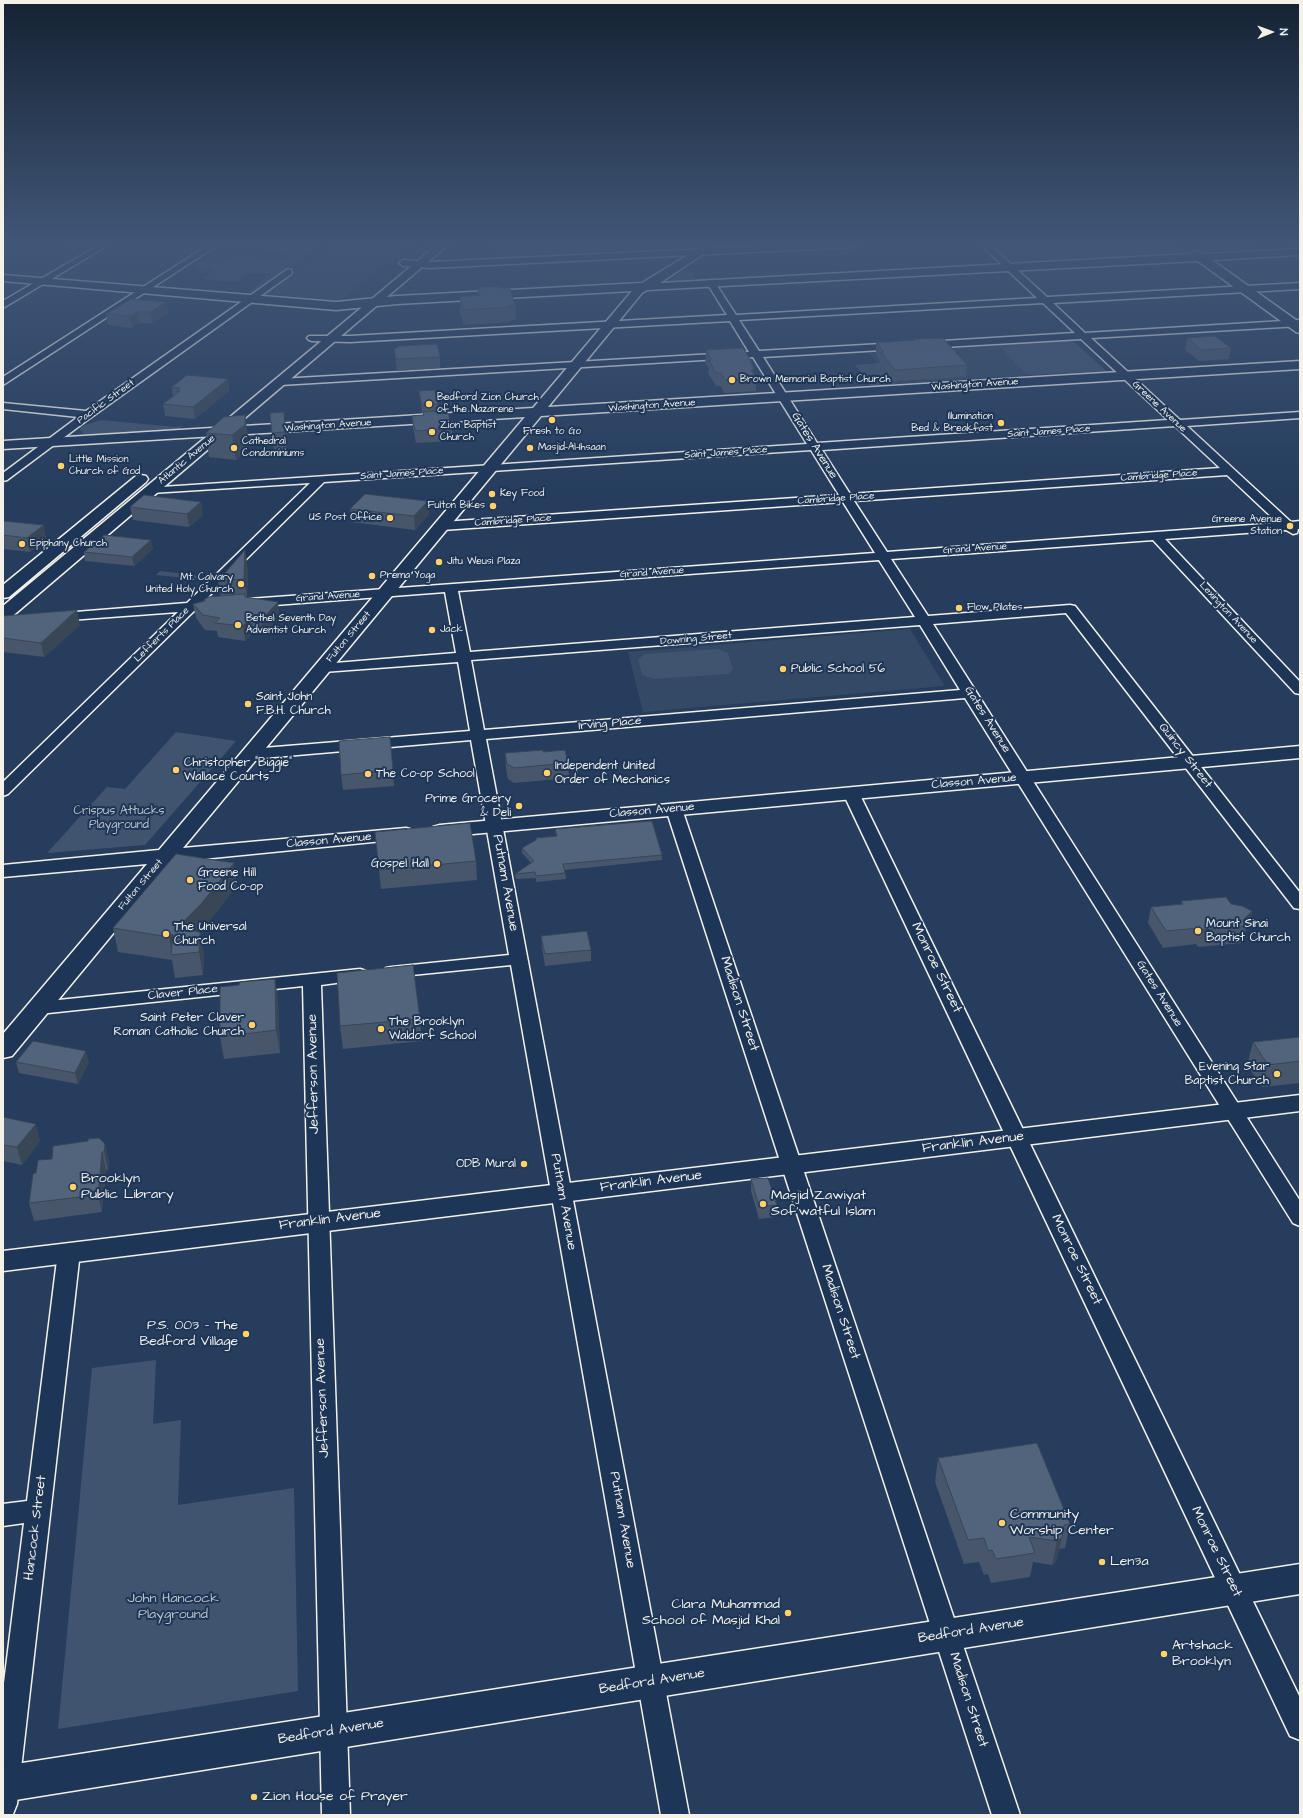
<!DOCTYPE html>
<html>
<head>
<meta charset="utf-8">
<style>
  body { margin:0 }
  #map { position:relative; width:1303px; height:1818px; overflow:hidden; background:#263d5d; font-family:"Architects Daughter",sans-serif }
  canvas { display:block }
  .frame { position:absolute; inset:0; border:4px solid #f4f1e8; pointer-events:none }
  .north { position:absolute; left:1251px; top:12px; width:40px; height:40px; -webkit-text-stroke:3px #1d3557; paint-order:stroke; rotate:89deg; font-size:11px; font-weight:700; line-height:16px; text-align:center; color:#f4f1e8 }
  .north::after { content:''; display:block; margin:auto; width:14px; height:18px; background:#f4f1e8; clip-path:polygon(50% 0,100% 100%,50% 72%,0 100%) }
</style>
</head>
<body>
<div id="map">
<canvas width="1303" height="1818"></canvas>
<div class="frame"></div>
<div class="north">N</div>
</div>
<script>
const g = document.querySelector('canvas').getContext('2d');
g.lineJoin = 'round';
function fillPath(path, color) { g.fillStyle = color; g.fill(path, 'evenodd'); }
const shape = rows => new Path2D(rows.map(r => 'M' + r).join(''));
function stroke(path, color, width, dash) { g.strokeStyle = color; g.lineWidth = width; g.lineCap = dash ? 'butt' : 'round'; g.setLineDash(dash || []); g.stroke(path); }
function drawText(font, color, halo, rows, align = 'center') {
  g.font = font + ' "Architects Daughter",sans-serif'; g.lineWidth = 4; g.setLineDash([]); g.textBaseline = 'middle'; g.strokeStyle = halo; g.fillStyle = color; for (const [text, x, y, turn = 0] of rows) {
    g.save(); g.translate(x, y); g.rotate((+turn || 0) * Math.PI / 180); g.textAlign = isNaN(turn) ? turn : align; if (halo) g.strokeText(text, 0, 0); g.fillText(text, 0, 0); g.restore();
  }
}
fillPath(shape([
  [333,244,413,244,341,300,266,294],
  [995,244,1170,244,1185,254,1016,263],
  [998,345,1027,375,894,384,869,353],
  [910,629,945,686,643,712,628,652]
]), '#334966');
fillPath(shape([
  [229,244,321,244,254,292,248,292,272,274,250,273,237,282,201,279,214,270,192,268,202,261,223,263,237,254,280,262,290,255,251,248,225,246],
  [529,244,533,244,537,251,546,253,543,244,682,244,683,246,696,244,687,247,547,254,533,252],
  [1092,244,1170,244,1184,254,1109,258],
  [686,270,691,270,696,279,668,281],
  [1073,341,1106,371,1027,375,998,345],
  [880,363,896,384,870,385,855,365],
  [101,420,176,427,182,426,178,430,92,435,84,434,80,430,80,428,85,425],
  [160,571,200,576,196,579,156,575],
  [718,649,728,653,733,670,728,674,654,679,642,675,638,659,645,654],
  [176,732,236,741,145,845,47,853,107,787,125,789],
  [156,1360,153,1424,181,1420,178,1505,294,1488,298,1691,58,1729,92,1368]
]), '#40546f');
const street = shape([
  [101,244,110,244,3,308,3,301,101,244],
  [210,244,219,244,3,385,3,377,210,244],
  [810,244,858,244,854,247,430,268,403,266,399,263,403,260,430,262,810,244],
  [980,244,989,244,1047,297,1300,283,1300,289,1053,303,1085,333,1300,320,1300,326,1091,338,1180,420,1300,412,1300,418,1187,426,1291,522,1300,521,1300,529,1298,529,1297,533,1293,534,1286,530,1165,539,1300,682,1300,694,1295,693,1153,540,891,559,928,616,1070,605,1075,606,1300,893,1300,909,1294,908,1066,613,933,624,1300,1201,1300,1226,1293,1223,965,698,486,739,689,1815,661,1815,511,965,392,977,386,976,383,972,386,968,392,967,509,955,471,740,251,759,246,757,243,754,246,751,251,749,470,731,458,662,323,672,318,671,316,668,318,665,323,664,456,653,445,592,249,607,244,606,242,603,244,600,249,599,875,553,843,502,442,530,438,529,436,526,438,523,442,522,839,495,811,450,324,482,203,602,222,602,224,605,222,608,194,611,8,794,3,796,3,782,178,612,56,621,51,620,49,617,51,614,187,603,310,483,151,493,145,490,147,488,807,444,753,357,280,385,275,382,280,379,749,352,730,321,350,342,312,341,309,340,307,338,309,336,350,336,727,315,707,283,711,280,714,281,736,315,1037,298,980,244],
  [1043,303,1075,333,926,342,921,345,926,348,1081,339,1168,420,817,443,763,357,899,349,904,346,899,343,759,351,739,320,1043,303],
  [1175,426,1220,468,850,494,822,450,1175,426],
  [1227,475,1278,523,887,552,854,501,1227,475],
  [879,560,915,617,470,652,458,591,879,560],
  [920,625,960,690,484,730,471,660,920,625],
  [288,269,291,270,292,272,291,274,86,421,7,480,3,481,3,473,78,417,3,409,3,403,86,411,288,269],
  [851,788,856,790,859,793,1300,1698,1300,1740,1290,1736,843,793,846,790,851,788],
  [674,804,680,806,682,809,1020,1815,992,1815,666,809,668,806,674,804],
  [360,969,366,971,369,975,366,979,321,985,350,1815,322,1815,303,986,39,1014,33,1012,30,1008,33,1004,39,1002,360,969],
  [69,1244,77,1246,80,1252,17,1804,13,1814,3,1815,3,1691,24,1523,3,1526,3,1504,27,1501,58,1252,61,1246,69,1244]
]);
const secondary = shape([
  [706,244,718,244,660,283,1191,254,1192,252,1196,251,1203,254,1300,249,1300,255,1212,260,1300,323,1300,333,1296,332,1198,261,647,290,642,293,548,407,1300,361,1300,369,541,416,183,848,406,828,413,830,416,834,413,838,172,862,12,1056,3,1058,3,1034,147,864,3,877,3,865,159,850,525,417,3,449,3,441,533,408,632,291,397,304,336,310,3,281,3,275,336,302,397,296,642,283,706,244],
  [1300,746,1300,758,440,837,433,835,430,831,433,827,440,825,1300,746],
  [1300,1095,1300,1111,3,1271,3,1251,1300,1095],
  [1300,1564,1300,1594,3,1802,3,1766,1300,1564]
]);
const primary = shape([
  [438,244,449,244,9,619,3,620,3,606,438,244],
  [141,475,146,476,148,479,146,482,9,597,3,598,3,585,136,476,141,475]
]);
stroke(street, '#f4f1e8', 3);
stroke(secondary, '#f4f1e8', 3);
stroke(primary, '#f4f1e8', 3);
fillPath(street, '#1d3557');
fillPath(secondary, '#1d3557');
fillPath(primary, '#1d3557');
fillPath(shape([
  [51,244,93,244,88,247],
  [493,244,526,244,527,252,524,252,524,255,497,256],
  [1034,244,1095,244,1099,247,1098,258,1053,260],
  [1201,244,1249,244,1248,250,1213,252],
  [478,287,504,289,515,305,516,320,511,320,511,322,464,325,460,312,460,297,478,296],
  [166,302,168,313,152,323,139,323,132,328,108,325,106,314],
  [1187,338,1231,348,1229,359,1199,361,1185,350],
  [914,339,967,365,966,377,894,381,880,363,880,360,876,354,876,343,913,341],
  [394,349,440,357,440,368,397,371],
  [706,350,752,362,752,365,754,369,754,374,756,378,756,391,724,393,721,386,716,386,708,373,709,368,705,363],
  [228,379,229,391,195,419,165,416,163,404,173,396,172,387],
  [419,391,438,404,438,411,452,428,453,441,416,443,413,428,412,416,423,415,423,413,422,413],
  [284,412,288,457,275,458,272,433],
  [245,415,248,439,248,449,236,460,209,457,206,433],
  [201,502,203,515,189,527,133,520,130,507],
  [350,509,429,514,415,530,351,522],
  [3,521,46,539,30,552,3,549],
  [153,549,134,566,85,561,84,552],
  [248,568,247,597,280,616,263,634,252,633,245,641,218,637,217,631,205,630,196,618,193,604,221,596,218,581],
  [3,616,80,625,44,657,3,652],
  [390,737,394,786,343,790,341,775],
  [505,753,568,763,569,778,514,783,508,779,506,769],
  [555,829,662,855,662,860,565,870,566,879,536,882,536,878,516,879,515,874,531,863,522,853,522,848,536,840,536,838,556,836],
  [476,861,477,880,381,889,379,870],
  [237,885,205,927,200,932,204,956,203,975,175,978,172,960,118,952,113,928],
  [1181,901,1252,911,1248,927,1246,929,1243,943,1198,947,1196,944,1163,948,1148,923,1151,907,1181,904],
  [541,936,591,950,591,961,545,966,542,947],
  [275,979,278,1001,280,1053,224,1059,220,1037,239,985],
  [420,1019,422,1041,343,1049,340,1026],
  [1300,1037,1300,1083,1262,1087,1247,1065,1253,1042],
  [16,1062,89,1062,78,1084,19,1073],
  [3,1117,40,1141,22,1165,3,1161],
  [99,1138,109,1161,108,1170,106,1170,102,1212,34,1221,29,1203,36,1173,52,1159,88,1141],
  [751,1179,777,1205,776,1217,759,1219,751,1191],
  [938,1458,1070,1524,1065,1548,1059,1549,1056,1562,1052,1565,1033,1562,1030,1577,991,1583,988,1574,984,1575,979,1562,964,1564,935,1482]
]), '#47566a');
fillPath(shape([
  [87,244,93,244,88,247],
  [166,302,168,313,152,323,151,312],
  [137,312,139,323,132,328,130,316],
  [754,369,754,378,751,370],
  [228,379,229,391,195,419,193,407],
  [284,412,287,436,288,457,285,432],
  [245,415,248,439,248,449,236,460,232,435],
  [428,501,429,514,415,530,414,516],
  [201,502,203,515,189,527,187,514],
  [44,525,46,539,30,552,27,538],
  [151,540,153,549,134,566,132,557],
  [245,550,248,568,247,597,244,579],
  [278,602,280,616,263,634,261,620],
  [77,610,80,625,44,657,41,643],
  [250,618,252,633,245,641,243,626],
  [234,863,237,885,205,927,182,951,177,928],
  [1252,911,1248,927,1246,929,1247,926,1243,920],
  [200,932,204,956,203,975,199,952],
  [173,934,172,955,169,937],
  [275,979,278,1001,280,1053,276,1030],
  [86,1051,89,1062,78,1084,75,1073],
  [36,1124,40,1141,22,1165,17,1147],
  [105,1144,109,1161,108,1170,104,1152],
  [102,1152,106,1170,102,1212,98,1195],
  [1062,1538,1056,1562,1052,1565,1057,1541]
]), '#394656');
const building = shape([
  [1047,244,1095,244,1099,247,1054,250,1047,244],
  [495,286,504,288,504,289,510,289,515,305,510,305,511,307,463,310,460,297,480,295,478,287,495,286],
  [131,299,166,302,151,312,137,312,130,316,106,314,131,299],
  [1215,336,1231,348,1201,350,1187,338,1215,336],
  [943,338,967,365,895,370,881,352,884,352,876,343,915,340,914,339,943,338],
  [437,344,440,357,396,359,394,349,400,346,437,344],
  [743,348,752,362,750,362,754,369,751,370,756,378,725,380,721,373,716,373,709,360,711,360,706,350,743,348],
  [187,375,228,379,193,407,163,404,180,391,176,391,180,388,172,387,187,375],
  [435,390,438,404,422,405,419,391,435,390],
  [439,411,440,414,448,413,452,428,415,431,412,416,424,415,423,412,439,411],
  [284,412,285,432,272,433,270,413,284,412],
  [245,415,245,425,232,435,206,433,224,417,245,415],
  [365,494,428,501,414,516,350,509,365,494],
  [144,495,201,502,187,514,130,507,144,495],
  [3,521,44,525,27,538,3,535,3,521],
  [104,535,151,540,132,557,84,552,104,535],
  [245,550,244,579,218,581,245,550],
  [245,594,245,597,278,602,261,620,250,618,243,626,215,623,220,618,203,615,193,604,205,601,208,597,245,594],
  [77,610,41,643,3,638,3,616,77,610],
  [390,737,393,770,341,775,339,741,390,737],
  [543,750,543,752,565,750,568,763,514,768,507,764,505,753,543,750],
  [652,821,662,855,563,864,565,873,536,876,535,872,515,874,534,861,522,848,536,840,536,838,557,836,555,829,652,821],
  [470,823,476,861,379,870,375,832,470,823],
  [176,854,234,863,201,904,177,928,200,932,199,952,171,955,173,934,169,937,113,928,176,854],
  [1226,897,1231,904,1242,906,1252,911,1243,920,1247,926,1202,930,1200,928,1166,931,1151,907,1183,904,1181,901,1226,897],
  [587,931,591,950,545,954,541,936,587,931],
  [413,965,420,1019,340,1026,337,973,413,965],
  [275,979,276,1030,220,1037,220,987,239,985,240,982,275,979],
  [1300,1037,1300,1061,1268,1065,1253,1042,1300,1037],
  [33,1041,86,1051,75,1073,16,1062,33,1041],
  [3,1117,36,1124,17,1147,3,1145,3,1117],
  [99,1138,105,1144,104,1152,102,1152,98,1195,29,1203,33,1174,36,1173,38,1160,52,1159,53,1146,88,1141,88,1139,99,1138],
  [768,1178,777,1205,759,1207,751,1179,768,1178],
  [1037,1443,1070,1524,1064,1525,1062,1538,1057,1541,1029,1537,1035,1553,996,1559,992,1550,988,1551,984,1538,968,1540,938,1458,1037,1443]
]);
fillPath(building, '#52647b');
stroke(building, '#394656', 1);
const sky = g.createLinearGradient(0, 0, 0, 498);
sky.addColorStop(0, '#152233');
sky.addColorStop(0.49, '#415778');
sky.addColorStop(1, '#41577800');
g.fillStyle = sky;
g.fillRect(0, 0, 1303, 498);
for (const [x, y, r, color] of [
  [732,380,4,"#ffd166"],
  [429,404,4,"#ffd166"],
  [552,420,4,"#ffd166"],
  [1001,423,4,"#ffd166"],
  [432,432,4,"#ffd166"],
  [234,448,4,"#ffd166"],
  [530,448,4,"#ffd166"],
  [61,466,4,"#ffd166"],
  [492,494,4,"#ffd166"],
  [493,506,4,"#ffd166"],
  [390,518,4,"#ffd166"],
  [1290,526,4,"#ffd166"],
  [22,544,4,"#ffd166"],
  [439,562,4,"#ffd166"],
  [372,576,4,"#ffd166"],
  [241,584,4,"#ffd166"],
  [959,608,4,"#ffd166"],
  [238,625,4,"#ffd166"],
  [432,630,4,"#ffd166"],
  [783,669,4,"#ffd166"],
  [248,704,4,"#ffd166"],
  [176,770,4,"#ffd166"],
  [547,773,4,"#ffd166"],
  [368,774,4,"#ffd166"],
  [519,806,4,"#ffd166"],
  [437,864,4,"#ffd166"],
  [190,880,4,"#ffd166"],
  [1198,931,4,"#ffd166"],
  [166,934,4,"#ffd166"],
  [252,1025,4,"#ffd166"],
  [381,1029,4,"#ffd166"],
  [1277,1074,4,"#ffd166"],
  [524,1164,4,"#ffd166"],
  [73,1187,4,"#ffd166"],
  [763,1204,4,"#ffd166"],
  [246,1334,4,"#ffd166"],
  [1002,1523,4,"#ffd166"],
  [1102,1562,4,"#ffd166"],
  [788,1613,4,"#ffd166"],
  [1164,1654,4,"#ffd166"],
  [254,1797,4,"#ffd166"]
]) { const dot = new Path2D(); dot.arc(x, y, r, 0, 2 * Math.PI); g.fillStyle = color; g.fill(dot); stroke(dot, '#1d3557', 1.5); }
drawText('10px', '#f4f1e8', '#1d3557', [
  ["Brown Memorial Baptist Church",740,380],
  ["Bedford Zion Church",437,398],
  ["of the Nazarene",437,410],
  ["Illumination",993,417,"right"],
  ["Bed & Breakfast",993,429,"right"],
  ["Zion Baptist",440,426],
  ["Church",440,438],
  ["Fresh to Go",552,432,"center"],
  ["Cathedral",242,442],
  ["Condominiums",242,454],
  ["Masjid-Al-Ihsaan",538,448],
  ["Little Mission",69,460],
  ["Church of God",69,472],
  ["Key Food",500,494],
  ["Fulton Bikes",485,506,"right"],
  ["US Post Office",382,518,"right"],
  ["Greene Avenue",1282,520,"right"],
  ["Station",1282,532,"right"],
  ["Epiphany Church",30,544],
  ["Jitu Weusi Plaza",447,562],
  ["Prema Yoga",380,576],
  ["Mt. Calvary",233,578,"right"],
  ["United Holy Church",233,590,"right"],
  ["Flow Pilates",967,608],
  ["Bethel Seventh Day",246,619],
  ["Adventist Church",246,631],
  ["Jack",440,630]
], 'left');
drawText('10px', '#f4f1e8', '#1d3557', [
  ["Washington Avenue",975,385,-4],
  ["Pacific Street",106,402,-36],
  ["Washington Avenue",652,406,-4],
  ["Greene Avenue",1159,407,43],
  ["Washington Avenue",328,426,-4],
  ["Saint James Place",1049,432,-4],
  ["Saint James Place",726,453,-4],
  ["Atlantic Avenue",187,460,-40],
  ["Saint James Place",402,474,-4],
  ["Cambridge Place",1159,476,-4],
  ["Cambridge Place",836,499,-4],
  ["Cambridge Place",513,521,-4],
  ["Grand Avenue",975,549,-4],
  ["Grand Avenue",652,573,-4],
  ["Grand Avenue",328,597,-4],
  ["Lexington Avenue",1228,613,47],
  ["Lefferts Place",162,635,-45],
  ["Fulton Street",349,637,-50],
  ["Downing Street",696,639,-5],
  ["Fulton Street",141,885,-50]
]);
drawText('12px', '#f4f1e8', '#1d3557', [
  ["Gates Avenue",814,446,58],
  ["Gates Avenue",987,720,58],
  ["Irving Place",610,724,-5],
  ["Quincy Street",1185,756,52],
  ["Classon Avenue",974,782,-5],
  ["Classon Avenue",652,811,-5],
  ["Classon Avenue",329,841,-5],
  ["Claver Place",183,993,-6],
  ["Gates Avenue",1159,994,58]
]);
drawText('12px', '#f4f1e8', '#1d3557', [
  ["Public School 56",791,669],
  ["Saint John",256,697],
  ["F.B.H. Church",256,711],
  ["Christopher \"Biggie\"",184,763],
  ["Wallace Courts",184,777],
  ["Independent United",555,766],
  ["Order of Mechanics",555,780],
  ["The Co-op School",376,774],
  ["Prime Grocery",511,799,"right"],
  ["& Deli",511,813,"right"],
  ["Gospel Hall",429,864,"right"],
  ["Greene Hill",198,873],
  ["Food Co-op",198,887],
  ["Mount Sinai",1206,924],
  ["Baptist Church",1206,938],
  ["The Universal",174,927],
  ["Church",174,941],
  ["Saint Peter Claver",244,1018,"right"],
  ["Roman Catholic Church",244,1032,"right"],
  ["The Brooklyn",389,1022],
  ["Waldorf School",389,1036],
  ["Evening Star",1269,1067,"right"],
  ["Baptist Church",1269,1081,"right"],
  ["ODB Mural",516,1164,"right"]
], 'left');
drawText('12px', '#bec2c4', '#1d3557', [
  ["Crispus Attucks",119,811],
  ["Playground",119,825]
]);
drawText('14px', '#f4f1e8', '#1d3557', [
  ["Putnam Avenue",505,883,80],
  ["Monroe Street",936,968,64],
  ["Madison Street",739,1004,72],
  ["Jefferson Avenue",314,1074,-91],
  ["Franklin Avenue",973,1143,-7],
  ["Franklin Avenue",651,1182,-7],
  ["Putnam Avenue",563,1202,80],
  ["Franklin Avenue",330,1220,-7],
  ["Monroe Street",1076,1260,64],
  ["Madison Street",840,1312,72],
  ["Jefferson Avenue",323,1398,-92],
  ["Putnam Avenue",622,1520,80],
  ["Hancock Street",36,1528,-83],
  ["Monroe Street",1216,1552,64],
  ["Bedford Avenue",971,1631,-9],
  ["Bedford Avenue",652,1682,-9],
  ["Madison Street",968,1700,72],
  ["Bedford Avenue",331,1732,-9]
]);
drawText('14px', '#f4f1e8', '#1d3557', [
  ["Brooklyn",81,1179],
  ["Public Library",81,1195],
  ["Masjid Zawiyat",771,1196],
  ["Sof'watful Islam",771,1212],
  ["P.S. 003 - The",238,1326,"right"],
  ["Bedford Village",238,1342,"right"],
  ["Community",1010,1515],
  ["Worship Center",1010,1531],
  ["Len3a",1110,1562],
  ["Clara Muhammad",780,1605,"right"],
  ["School of Masjid Khal",780,1621,"right"],
  ["Artshack",1172,1646],
  ["Brooklyn",1172,1662],
  ["Zion House of Prayer",262,1797]
], 'left');
drawText('14px', '#bec2c4', '#1d3557', [
  ["John Hancock",173,1599],
  ["Playground",173,1615]
]);
</script>
</body>
</html>
